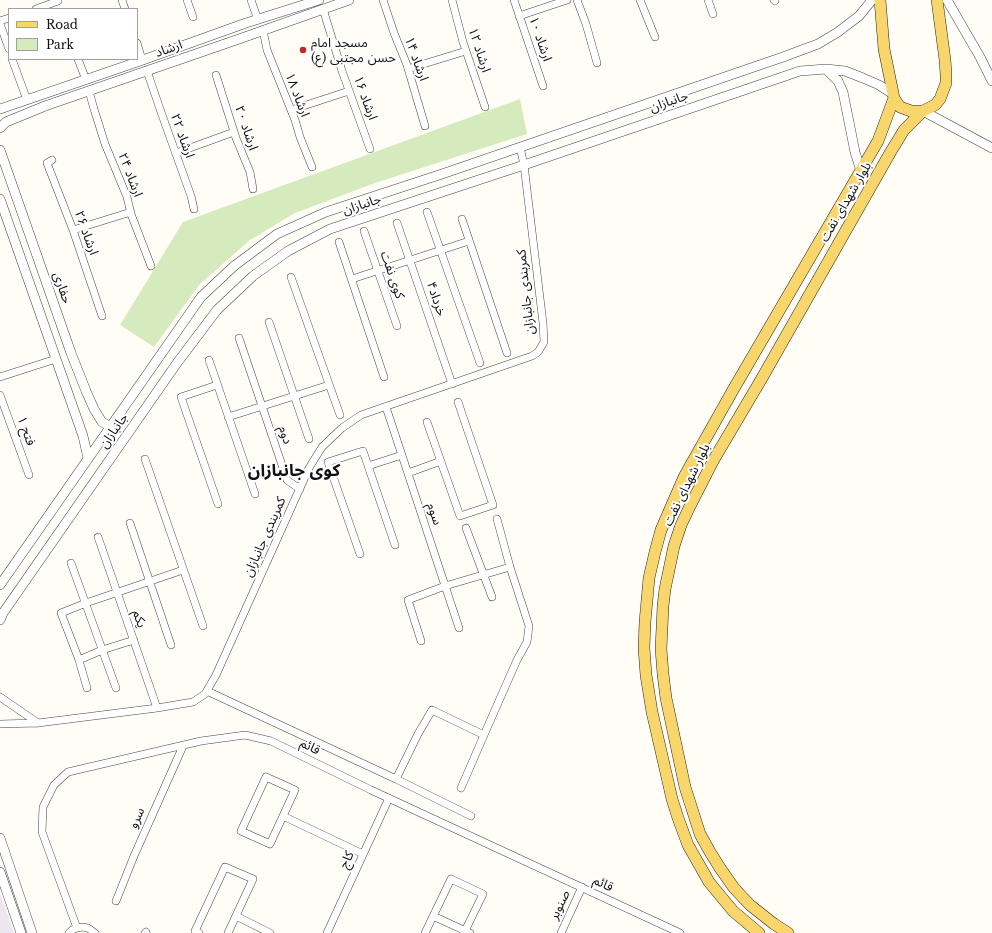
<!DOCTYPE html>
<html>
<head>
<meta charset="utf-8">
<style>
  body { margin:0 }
  #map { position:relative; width:992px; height:933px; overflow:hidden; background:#fffdf5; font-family:"Libre Baskerville",serif }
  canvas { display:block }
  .legend { position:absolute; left:8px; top:8px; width:130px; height:52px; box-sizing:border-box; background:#fff; border:1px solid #a0a0a0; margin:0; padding:5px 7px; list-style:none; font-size:12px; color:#111 }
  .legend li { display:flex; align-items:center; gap:8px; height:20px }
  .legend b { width:20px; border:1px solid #a0a0a0 }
</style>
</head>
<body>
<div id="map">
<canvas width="992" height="933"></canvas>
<ul class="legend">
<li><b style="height:5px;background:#f9d66b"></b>Road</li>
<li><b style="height:11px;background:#d5ebbd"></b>Park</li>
</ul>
</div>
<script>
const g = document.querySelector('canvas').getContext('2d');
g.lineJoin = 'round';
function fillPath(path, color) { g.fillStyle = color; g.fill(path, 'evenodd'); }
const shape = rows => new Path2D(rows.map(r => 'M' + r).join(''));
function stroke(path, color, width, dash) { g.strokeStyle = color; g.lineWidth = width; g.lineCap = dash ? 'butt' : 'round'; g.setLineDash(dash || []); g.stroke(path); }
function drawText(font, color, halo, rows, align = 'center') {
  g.font = font + ' "Libre Baskerville","Noto Sans Arabic",serif'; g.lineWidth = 4; g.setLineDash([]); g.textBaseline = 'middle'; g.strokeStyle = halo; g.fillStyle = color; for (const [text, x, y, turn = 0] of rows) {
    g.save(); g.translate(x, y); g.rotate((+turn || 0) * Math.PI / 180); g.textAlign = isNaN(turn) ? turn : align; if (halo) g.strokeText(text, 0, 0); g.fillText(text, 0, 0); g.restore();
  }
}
fillPath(shape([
  [0,893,14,933,0,933]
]), '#eee6ef');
fillPath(shape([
  [520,99,527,134,375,183,295,213,250,240,199,285,154,347,120,325,183,222]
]), '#d5ebbd');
const minor = shape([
  [122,0,125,9],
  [187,0,193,17],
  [251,0,258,20],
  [383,0,394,33,407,65,425,126],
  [452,0,463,42,485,107],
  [514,0,543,86],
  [577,0,586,24,597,63],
  [640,0,655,37],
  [708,0,713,14],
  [774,0,775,1],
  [36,9,58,1],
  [323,9,342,71,370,149],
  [519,16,567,0],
  [0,21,9,18],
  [0,24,9,49],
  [263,30,267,50,295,120,300,137,312,167],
  [137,43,142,60],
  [12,59,27,100],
  [78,59,86,80],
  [408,69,430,62,466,51],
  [147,71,161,112,191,196,194,209],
  [216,75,236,138,250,172,253,189],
  [89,91,94,109,105,144,127,197,131,214,151,266],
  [291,110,349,91],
  [176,153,234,132],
  [52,160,47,163,73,230,102,316],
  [427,212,480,363],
  [462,219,507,353],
  [397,223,452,384],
  [73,230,131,212],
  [364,231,397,326],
  [339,242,384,377],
  [291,277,340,415],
  [352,279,469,241],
  [269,322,309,439],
  [239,338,287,480,300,489],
  [209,360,255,494],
  [0,377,56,359],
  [217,385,181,397,218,504],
  [0,395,29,475],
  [386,407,459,628],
  [228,417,329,385],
  [427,422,460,516,493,505,458,402],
  [145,459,203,626],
  [368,466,402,455],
  [408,473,441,461],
  [130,523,171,645],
  [466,528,492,597],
  [98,537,157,708],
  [360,554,328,462,363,451,395,545],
  [71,563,116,688],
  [134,640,102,650,79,660,61,613,86,603,183,570],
  [421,641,408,600,445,586,510,567],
  [79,660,87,688],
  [207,691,396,779,418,734,432,710,484,735,491,719,517,660,527,642,529,626,510,567,497,519],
  [0,697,38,723],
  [0,724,38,723,157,708,193,702,205,694,216,675,309,468,322,447,342,428,361,415,532,356,538,352,544,342,543,323,524,165,520,147],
  [266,777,295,790,270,844,241,831,266,777],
  [396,779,471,816],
  [461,788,484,735],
  [283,816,363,854],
  [116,901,134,856,183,746],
  [236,916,270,933],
  [433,916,470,933],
  [77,928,42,832,43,807,54,785,68,772,201,741,245,735,271,741,371,790,680,933],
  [69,933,72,930,77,928,82,927,88,928,95,933],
  [145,933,146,932],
  [199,933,195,931,225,867,253,879,228,933],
  [327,933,389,798],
  [425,933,451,879,483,894,464,933],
  [561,933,582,887]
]);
const tertiary = shape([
  [947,0,980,57,992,81],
  [826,69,838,81,843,92,855,152,861,171],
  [0,109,140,61,246,23,319,0],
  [923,111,992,148],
  [0,128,6,122,45,106,239,39,349,0],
  [0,150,71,353,86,391,94,409,102,422,111,427],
  [0,199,83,436,88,458],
  [0,585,201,297,234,266,277,234,326,212,442,174,783,57,818,44,838,32,859,16,872,0],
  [0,620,3,613,177,363,217,310,253,276,288,251,330,229,524,165,800,71,826,69,845,71,863,78,879,85,893,94],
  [0,838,32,933],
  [0,872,21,933]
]);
const primary = shape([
  [880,0,884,49,894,98,900,107,911,111,923,111,935,105,940,99,946,83,946,74,945,60,937,0],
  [759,933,733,911,709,882,688,845,678,818,672,799,652,712,646,675,644,648,645,622,649,578,655,552,661,530,684,477,733,390,878,141,894,98],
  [788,933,774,924,750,905,734,888,720,868,710,852,700,834,685,787,666,698,663,674,661,649,663,606,665,589,674,546,681,525,690,506,713,461,762,378,890,153,904,130,923,111]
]);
stroke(minor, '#444', 8);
stroke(tertiary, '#444', 10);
stroke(primary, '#222', 12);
stroke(minor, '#fff', 7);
stroke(tertiary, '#fff', 9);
stroke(primary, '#f9d66b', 11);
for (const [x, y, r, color] of [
  [303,50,4,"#c4262e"]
]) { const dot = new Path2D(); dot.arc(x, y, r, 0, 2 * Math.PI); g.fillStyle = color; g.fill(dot); stroke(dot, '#fff', 1.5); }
drawText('13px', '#111', '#fff', [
  ["ارشاد ۱۰",540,39,71],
  ["ارشاد",169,49,-19],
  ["ارشاد ۱۲",479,50,72],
  ["ارشاد ۱۴",416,59,70],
  ["ارشاد ۱۸",297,95,69],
  ["ارشاد ۱۶",365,98,70],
  ["جانبازان",669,102,-19],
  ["ارشاد ۲۰",246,128,71],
  ["ارشاد ۲۲",182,136,70],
  ["ارشاد ۲۴",130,175,69],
  ["بلوار شهدای نفت",846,202,-60],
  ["جانبازان",362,205,-18],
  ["ارشاد ۲۶",86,233,70],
  ["کوی نفت",392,275,71],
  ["حفاری",62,288,71],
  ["کمربندی جانبازان",526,292,-96],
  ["خرداد۴",436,299,71],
  ["فتح ۱",26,431,70],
  ["جانبازان",114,431,-55],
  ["دوم",285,435,71],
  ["بلوار شهدای نفت",687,485,-64],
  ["سوم",434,514,71],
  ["کمربندی جانبازان",265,537,-66],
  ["یکم",139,619,71],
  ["قائم",310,747,26],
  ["سرو",137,818,-66],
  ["کاج",347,860,-65],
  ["قائم",603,884,25],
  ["صنوبر",560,905,-65]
]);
drawText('13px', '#111', '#fff', [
  ["مسجد امام",311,43],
  ["حسن مجتبی (ع)",311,58]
], 'left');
drawText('bold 17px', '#111', '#fff', [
  ["کوی جانبازان",294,471]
]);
</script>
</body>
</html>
